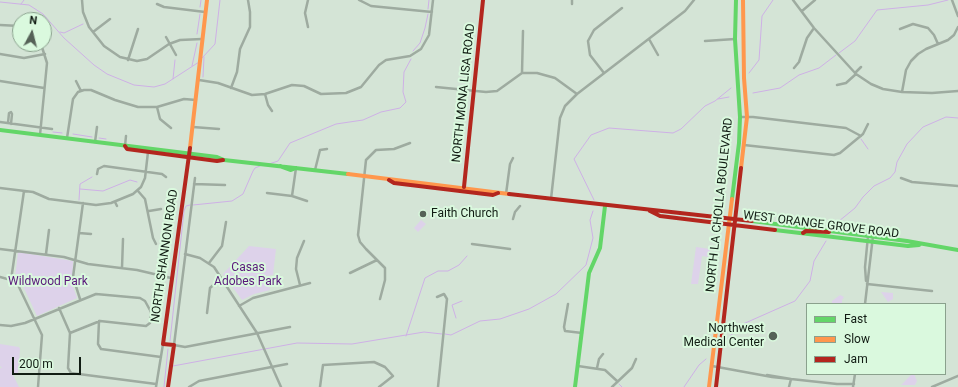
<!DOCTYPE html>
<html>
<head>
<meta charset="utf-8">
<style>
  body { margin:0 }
  #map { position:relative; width:958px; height:387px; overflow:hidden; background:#d4e4d6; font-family:Roboto,sans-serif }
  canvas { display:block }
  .legend { position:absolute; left:806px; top:303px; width:140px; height:72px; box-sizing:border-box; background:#daf9de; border:1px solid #8aa18d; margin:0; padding:5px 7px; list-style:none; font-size:12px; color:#111c13 }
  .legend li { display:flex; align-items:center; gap:8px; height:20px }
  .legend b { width:20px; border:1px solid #8aa18d }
  .north { position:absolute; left:12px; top:12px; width:40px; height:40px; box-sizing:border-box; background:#daf9de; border:1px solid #8aa18d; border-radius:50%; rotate:7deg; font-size:11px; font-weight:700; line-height:16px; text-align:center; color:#111c13 }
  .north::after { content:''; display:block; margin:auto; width:14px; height:18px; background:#556257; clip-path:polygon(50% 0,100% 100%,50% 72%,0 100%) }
  .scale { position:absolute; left:12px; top:357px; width:69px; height:18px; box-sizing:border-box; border:2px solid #111c13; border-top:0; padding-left:5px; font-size:12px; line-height:14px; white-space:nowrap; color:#111c13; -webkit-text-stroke:3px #daf9de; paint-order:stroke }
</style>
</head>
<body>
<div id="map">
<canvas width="958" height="387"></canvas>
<ul class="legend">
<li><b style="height:5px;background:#63d668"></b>Fast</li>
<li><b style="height:5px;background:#ff974d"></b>Slow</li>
<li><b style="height:5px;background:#b3261e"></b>Jam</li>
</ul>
<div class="north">N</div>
<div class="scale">200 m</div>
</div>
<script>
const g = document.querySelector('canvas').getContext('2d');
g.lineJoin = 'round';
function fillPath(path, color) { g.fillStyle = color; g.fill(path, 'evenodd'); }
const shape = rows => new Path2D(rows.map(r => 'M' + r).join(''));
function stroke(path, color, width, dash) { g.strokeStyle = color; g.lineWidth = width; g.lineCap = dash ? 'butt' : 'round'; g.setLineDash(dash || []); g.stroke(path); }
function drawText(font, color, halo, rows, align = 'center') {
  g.font = font + ' Roboto,sans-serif'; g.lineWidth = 4; g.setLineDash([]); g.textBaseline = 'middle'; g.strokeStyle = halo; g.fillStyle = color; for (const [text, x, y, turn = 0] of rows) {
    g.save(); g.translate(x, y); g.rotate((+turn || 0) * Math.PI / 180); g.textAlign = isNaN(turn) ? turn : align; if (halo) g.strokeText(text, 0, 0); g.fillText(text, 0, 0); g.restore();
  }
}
fillPath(shape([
  [421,220,426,224,418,232,414,228],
  [249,246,276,249,273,275,267,276,270,290,254,294,242,300,223,274],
  [696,247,710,249,709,257,702,256,698,284,691,284],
  [18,252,73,261,72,284,77,298,37,316,23,286,15,278],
  [881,292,893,293,893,299,888,302],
  [840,295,844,297,842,300,842,304,832,304,832,301],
  [0,344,19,347,20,349,18,374,12,373,19,387,0,387,0,368,2,368,0,366],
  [912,374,914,374,917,381,915,385,901,385]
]), '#ddd2ea');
stroke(shape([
  [0,2,29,5,43,14,64,38,94,65,107,74,134,85,154,87,165,84,199,62],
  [21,4,24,0],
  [200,7,201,0],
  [428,9,429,0],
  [60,32,64,33,83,24],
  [197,34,200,14],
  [413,51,420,43,425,28,428,14],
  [839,53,855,41,877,10,928,5,948,0],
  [202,58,215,44,220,0],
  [192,66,197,43],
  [749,73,759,60,762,16,773,0],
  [203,77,204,57],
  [173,79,175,60],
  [753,93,780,88,799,75,819,68,836,55],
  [718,99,729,97],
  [53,132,62,133],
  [73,134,92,137],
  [99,138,106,139],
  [861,139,868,149],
  [269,164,278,161,290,143,336,124,363,120,381,112,400,108,406,102,403,92,404,72,411,59],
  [80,189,103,191,130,180,137,182],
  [79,200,80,184,92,177],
  [594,200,574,159,591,135,609,128,673,133,681,129,705,106,715,101,731,88],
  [193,205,232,201,243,194,253,171,255,168,260,166],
  [833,226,855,208,863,197,874,186,890,178,895,172,897,162,907,144,923,127,946,117,958,118],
  [456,318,452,305,462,301],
  [445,334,451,335,480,321,500,319,529,309,556,294,586,265,593,238,590,220,593,211],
  [406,336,425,278,438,271,448,271,459,265,467,256],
  [728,338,743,324,795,301,810,281,814,261,826,241],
  [170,341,184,211,186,206,190,205],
  [173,366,297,343,352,344,424,332,442,334],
  [619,384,622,387],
  [164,387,168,349],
  [684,387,699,365,706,359]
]), '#ceb0e6', 1);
stroke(shape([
  [82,0,83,12,89,27,104,46,120,57,137,61,147,59,169,44,180,40,202,39],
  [308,0,305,13,308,27],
  [359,0,371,6,432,12],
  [793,0,814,28,856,74,871,84,883,89,902,92,932,93,958,91],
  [952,0,958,16],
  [157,4,164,7,205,12],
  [572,4,572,0],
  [802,11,815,0],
  [0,25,20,26],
  [900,29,913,24,928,28,934,35,938,44],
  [93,32,110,19],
  [166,37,176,55],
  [649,39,658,55],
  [705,41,735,39],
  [0,54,24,58,45,54],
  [128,60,138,29],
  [794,68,799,62,807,38,814,28],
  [522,73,523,31],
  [604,73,590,55,588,41,594,30,622,8],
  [855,73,861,67],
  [199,80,218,83,252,95,265,94,292,85,304,86,321,94,346,93,361,87,379,65,386,60,410,56,421,49,429,35,433,0],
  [0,81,44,88],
  [76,81,81,91],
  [837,85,846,83,856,74],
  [436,87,486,92,497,91,522,73,537,73,555,78,577,94],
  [231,88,237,72,240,49,250,27,250,12,248,0],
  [902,92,906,70,911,61,918,54,926,49,948,40,954,35,958,27],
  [265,94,268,105,272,111],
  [157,107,160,119,171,128],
  [740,117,753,117,846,128,861,136],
  [0,122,52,129],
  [8,123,9,113,11,112,12,114,11,124],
  [193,127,219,129],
  [40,135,47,63,41,44],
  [67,138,73,99,78,92,84,90,91,90,115,100,138,107,157,107,184,99,196,100],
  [95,142,97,127],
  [744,145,834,155,840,153,863,134,868,124],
  [125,146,126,136],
  [315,170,320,150,327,149],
  [97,174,98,169,104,166,162,174,166,177],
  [195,178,174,345,185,347,290,327],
  [901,178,912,182,958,186],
  [194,184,225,185],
  [0,188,33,192,49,199,96,205,111,203,133,194,141,187,145,178,148,152],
  [138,191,145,199,153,238,156,244],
  [267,193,292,196,307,201],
  [506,194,510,164,513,158],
  [292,196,296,168],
  [551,199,560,118,565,106,577,94,685,11,694,0],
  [115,202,117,206],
  [149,211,161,209],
  [513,219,515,212,520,206],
  [79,233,91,234],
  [472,244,510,249],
  [0,249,64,257,88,264,137,270,171,278],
  [46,254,49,230],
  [185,254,200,258,214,267,257,333,281,387],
  [209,263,222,246,226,222],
  [122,268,123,239],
  [350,273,377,260],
  [0,277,11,280,18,285,42,335,38,387],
  [11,280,24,191],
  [866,281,865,267,868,236],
  [867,284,932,291],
  [300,285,296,269,297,258,304,241],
  [437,297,444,294,447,299,438,387],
  [80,299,73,277,83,203],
  [380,299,385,280,385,268,366,249,360,242,358,235,366,160,376,150,394,149,410,143],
  [568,304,564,327,565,331,582,333],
  [865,304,873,236],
  [239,306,253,298,310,283],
  [59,308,70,333,68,368,71,373,156,384],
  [207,313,210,288,221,278],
  [99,321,98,344,101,349,161,357],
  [0,325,11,326,25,323,96,294,140,298,145,301,151,312,150,323,146,326,100,321,70,333],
  [578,366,605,370,617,381],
  [712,366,772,377,791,379,767,375],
  [597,368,599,359,603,354],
  [156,387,163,344],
  [189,387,199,381,287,364],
  [320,387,323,365,374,362,385,367,393,376,379,387],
  [612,387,632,368,636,359],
  [789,387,791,379,837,384,854,384],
  [853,387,855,374],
  [932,387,958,376]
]), '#9eaba0', 2.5);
stroke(shape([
  [0,130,217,157,224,160,348,174],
  [280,166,291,170,296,168],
  [732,199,739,143,740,117,735,39,736,0],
  [752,221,907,241,958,250],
  [775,230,908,246,919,245],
  [575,387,589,273,600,248,605,206]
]), '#63d668', 4);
stroke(shape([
  [190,148,207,0],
  [741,168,747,117,744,78,743,0],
  [348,174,509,194],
  [709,387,732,199]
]), '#ff974d', 4);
stroke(shape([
  [125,146,127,149,217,161,223,160],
  [389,180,394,183,493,195,498,193],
  [464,187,483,0],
  [509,194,752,221],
  [650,211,660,216,775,230],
  [803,233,806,231,829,232],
  [168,387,174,345,163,344,190,148],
  [716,387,741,168]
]), '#b3261e', 4);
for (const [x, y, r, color] of [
  [423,214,4,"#556257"],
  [773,336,5,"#556257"]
]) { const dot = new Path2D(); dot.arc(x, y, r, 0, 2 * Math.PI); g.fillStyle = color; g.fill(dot); stroke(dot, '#daf9de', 1.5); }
drawText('12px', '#111c13', '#daf9de', [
  ["NORTH MONA LISA ROAD",464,93,-84],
  ["NORTH LA CHOLLA BOULEVARD",720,205,-84],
  ["WEST ORANGE GROVE ROAD",821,225,7],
  ["NORTH SHANNON ROAD",165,256,-82]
]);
drawText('12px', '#111c13', '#daf9de', [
  ["Faith Church",431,214],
  ["Northwest",764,329,"right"],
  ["Medical Center",764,343,"right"]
], 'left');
drawText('12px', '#59177a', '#daf9de', [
  ["Casas",248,268],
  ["Adobes Park",248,282],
  ["Wildwood Park",48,282]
]);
</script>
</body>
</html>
